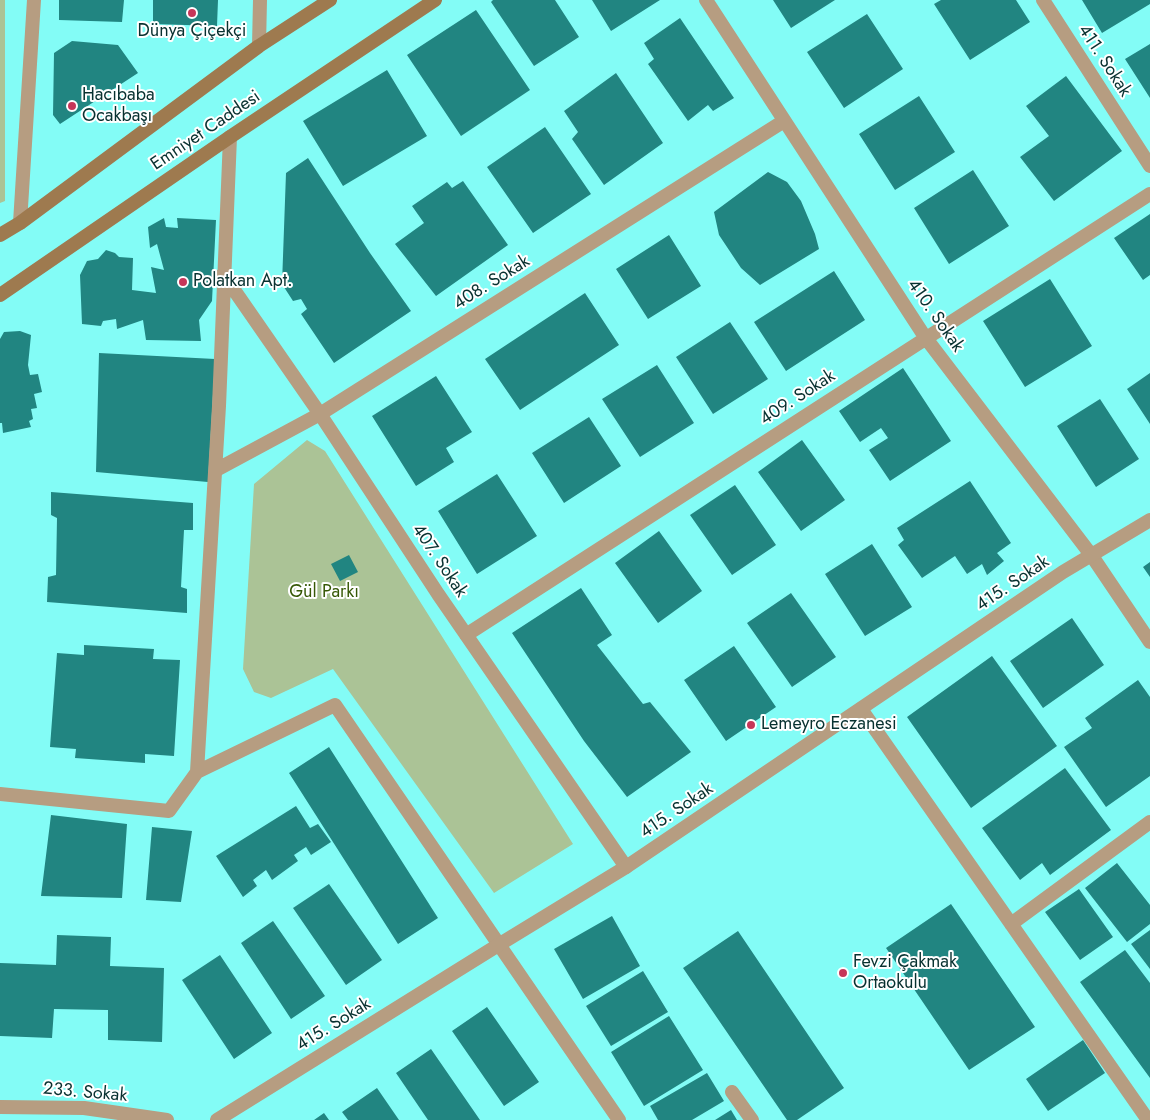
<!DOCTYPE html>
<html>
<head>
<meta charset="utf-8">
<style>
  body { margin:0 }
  canvas { display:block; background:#83fcf6 }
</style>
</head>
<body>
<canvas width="1150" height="1120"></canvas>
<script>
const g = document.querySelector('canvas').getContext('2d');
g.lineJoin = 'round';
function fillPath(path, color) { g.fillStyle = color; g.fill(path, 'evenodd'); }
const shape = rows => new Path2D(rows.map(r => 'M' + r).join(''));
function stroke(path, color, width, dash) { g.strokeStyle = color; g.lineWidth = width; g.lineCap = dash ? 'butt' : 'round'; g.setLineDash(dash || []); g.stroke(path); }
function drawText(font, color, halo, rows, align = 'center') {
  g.font = font + ' Jost,sans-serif'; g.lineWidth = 4; g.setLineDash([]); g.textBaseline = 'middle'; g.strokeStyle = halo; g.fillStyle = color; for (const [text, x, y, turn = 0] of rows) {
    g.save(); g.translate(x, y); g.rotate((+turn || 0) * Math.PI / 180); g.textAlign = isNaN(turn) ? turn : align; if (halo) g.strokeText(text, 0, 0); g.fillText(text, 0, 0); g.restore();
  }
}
fillPath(shape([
  [0,0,5,0,5,201,0,203],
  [307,440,325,451,573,844,494,893,333,669,271,698,254,692,243,669,254,484]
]), '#abc396');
fillPath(shape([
  [59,0,124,0,122,22,59,20],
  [153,0,218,0,217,26,153,24],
  [493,0,555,0,579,37,534,66,491,2],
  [592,0,660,0,611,31],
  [773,0,835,0,791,28],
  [941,0,1016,0,1030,22,970,60,934,4],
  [1082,0,1150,0,1150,4,1102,33],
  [476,10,530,90,461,136,407,55],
  [867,14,903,69,844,108,807,52],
  [680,18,734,98,713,111,708,105,688,121,648,64,654,59,644,43],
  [72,41,118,45,138,73,60,124,53,115,54,53],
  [1150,44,1150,98,1125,59],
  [387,70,427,136,343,186,303,121],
  [616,73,663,143,604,185,572,139,578,132,564,111],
  [1066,76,1122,151,1054,201,1020,157,1049,136,1026,106],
  [919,96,955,152,895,190,859,134],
  [545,127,591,194,533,233,487,167],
  [308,158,370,253,411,311,334,363,301,314,307,309,301,299,293,301,282,284,286,173],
  [973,170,1009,226,949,264,914,208],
  [768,172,787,182,801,201,815,234,819,249,760,285,741,268,719,235,714,212],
  [463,181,508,245,436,296,395,244,424,223,412,206,447,182,452,188],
  [1150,214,1150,275,1143,280,1114,238],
  [164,218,166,227,178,228,177,218,216,220,212,301,199,320,201,341,146,340,143,320,117,329,116,319,103,321,101,326,82,324,80,275,87,261,98,259,106,250,115,253,119,257,133,258,132,290,156,293,151,267,164,270,157,244,150,248,148,227],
  [669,235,701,286,648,319,616,269],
  [834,271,865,320,786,371,754,322],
  [1050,279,1092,346,1025,387,983,321],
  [585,293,619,345,520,410,485,359],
  [730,322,768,379,713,414,676,357],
  [20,331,31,335,28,365,30,375,38,374,42,392,34,394,37,408,31,409,33,419,29,421,31,427,3,433,2,423,0,423,0,339,4,332],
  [99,353,215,359,208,482,96,472],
  [657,365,694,423,640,457,602,399],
  [903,368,951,441,890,481,869,450,888,438,881,428,860,442,839,411],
  [1150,373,1150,424,1127,389],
  [436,376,472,432,446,448,454,462,416,486,372,416],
  [1100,399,1139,459,1096,487,1057,426],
  [589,417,621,466,564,503,532,453],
  [802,440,845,500,801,531,758,472],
  [497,474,537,536,477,574,438,511],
  [970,481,1011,543,997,553,1004,561,987,575,982,564,967,574,955,556,922,578,898,545,904,540,897,528],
  [735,485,776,545,732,575,690,515],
  [51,492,193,503,193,530,184,530,181,587,187,589,187,613,47,602,48,577,56,575,57,518,51,515],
  [659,531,702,591,658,623,615,563],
  [872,544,912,607,865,636,825,574],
  [349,555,358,572,340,581,331,564],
  [1150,562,1150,577,1143,567],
  [581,588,612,635,597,645,643,704,650,702,691,752,627,797,584,741,512,633],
  [791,593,836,657,792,687,747,623],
  [1072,618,1104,665,1043,708,1010,661],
  [84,645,154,649,153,659,180,660,174,756,145,754,145,763,75,758,76,749,50,747,57,653,84,655],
  [734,646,776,707,726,741,684,680],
  [992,656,1057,746,971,808,907,717],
  [1138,680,1150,697,1150,776,1106,807,1064,747,1092,728,1085,718],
  [329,747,438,918,398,944,289,773],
  [1065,768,1111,830,1050,875,1042,863,1020,880,982,828],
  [296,806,310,828,318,824,331,842,311,855,306,847,294,855,298,861,272,880,266,870,253,880,257,886,243,897,216,856],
  [51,815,127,824,122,898,41,896],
  [152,827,192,831,181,902,146,900],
  [1117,863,1150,905,1150,924,1127,942,1085,888],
  [329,884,382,960,346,985,293,908],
  [1079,889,1113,937,1080,960,1045,912],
  [951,904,1035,1027,969,1070,886,948],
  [612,916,640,966,583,999,554,949],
  [273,921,325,996,291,1019,241,943],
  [1150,930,1150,969,1131,944],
  [738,931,844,1088,797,1120,787,1120,683,968],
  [57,935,111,937,110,966,164,968,162,1042,108,1040,108,1010,54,1009,52,1038,0,1036,0,963,56,965],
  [1125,950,1150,983,1150,1078,1080,982],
  [220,955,272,1033,234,1059,182,980],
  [643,971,668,1012,611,1046,586,1006],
  [487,1007,539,1082,504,1106,452,1031],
  [669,1016,703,1070,644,1106,611,1052],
  [1083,1040,1105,1073,1048,1111,1026,1079],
  [431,1049,480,1120,428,1120,396,1073],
  [707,1073,724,1101,692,1120,658,1120,650,1106],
  [377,1088,399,1120,348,1120,342,1112],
  [731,1110,737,1120,715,1120],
  [324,1113,329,1120,314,1120]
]), '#218581');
stroke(shape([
  [706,0,925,337,1092,556,1150,642],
  [1043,0,1150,166],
  [259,46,260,0],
  [230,137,219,406,197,772,335,705,619,1120],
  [20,223,34,0],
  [223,274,320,414,438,594,626,867],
  [216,470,320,414,784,121],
  [466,635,1150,194],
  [861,709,1148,1120],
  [0,794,169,811,197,772],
  [1011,924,1150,822],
  [732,1092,752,1120],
  [0,1107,84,1108,167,1120]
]), '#b69d81', 14);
stroke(shape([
  [217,1120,500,944,626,867,1063,572,1150,520]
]), '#b69d81', 14);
stroke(shape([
  [0,235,20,223,259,46,330,0],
  [0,295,230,137,435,0]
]), '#9e7a4f', 14);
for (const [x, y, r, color] of [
  [192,13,5,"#c63659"],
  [72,106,5,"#c63659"],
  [183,282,5,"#c63659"],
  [751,725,5,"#c63659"],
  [843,973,5,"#c63659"]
]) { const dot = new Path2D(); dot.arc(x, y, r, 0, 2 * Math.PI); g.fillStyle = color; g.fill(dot); stroke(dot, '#fff', 2); }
drawText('18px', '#083130', '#fff', [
  ["Dünya Çiçekçi",192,32,"center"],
  ["Hacıbaba",82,96],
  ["Ocakbaşı",82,117],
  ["Polatkan Apt.",193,282],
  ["Lemeyro Eczanesi",761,725],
  ["Fevzi Çakmak",853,963],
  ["Ortaokulu",853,984]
], 'left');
drawText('18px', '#083130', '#fff', [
  ["411. Sokak",1104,61,57],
  ["Emniyet Caddesi",206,131,-34],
  ["408. Sokak",492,283,-32],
  ["410. Sokak",935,316,55],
  ["409. Sokak",798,398,-33],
  ["407. Sokak",439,561,56],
  ["415. Sokak",1013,584,-34],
  ["415. Sokak",677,811,-34],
  ["415. Sokak",334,1025,-32],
  ["233. Sokak",85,1093,5]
]);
drawText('18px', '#365806', '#fff', [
  ["Gül Parkı",324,593]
]);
</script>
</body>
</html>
